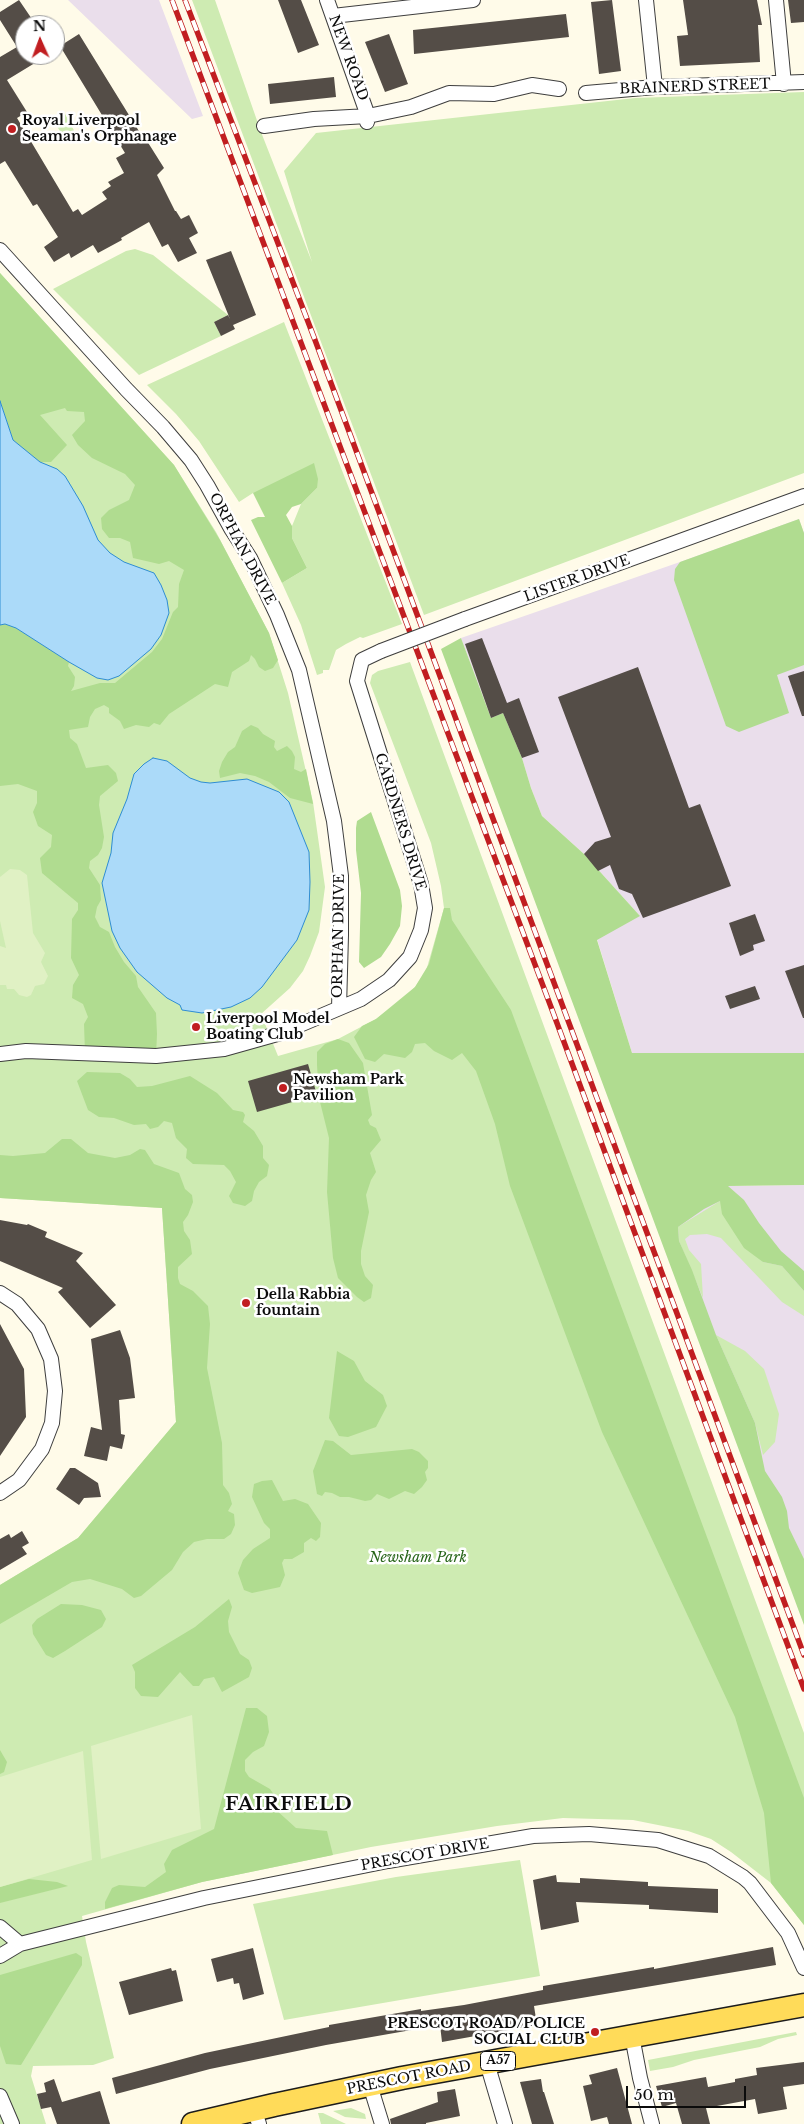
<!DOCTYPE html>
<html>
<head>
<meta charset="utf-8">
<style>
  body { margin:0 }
  #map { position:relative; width:804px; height:2124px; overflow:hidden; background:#fffbe9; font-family:"Libre Baskerville",serif }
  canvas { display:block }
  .north { position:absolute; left:15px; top:15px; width:50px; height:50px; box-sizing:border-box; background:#fff; border:1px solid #9d9d9d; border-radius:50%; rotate:358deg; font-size:14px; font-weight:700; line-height:20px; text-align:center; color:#0b0b0b }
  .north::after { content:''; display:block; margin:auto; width:18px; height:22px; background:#c11e21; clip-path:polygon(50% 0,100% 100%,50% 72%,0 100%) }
  .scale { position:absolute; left:626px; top:2086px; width:120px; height:22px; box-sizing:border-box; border:2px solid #0b0b0b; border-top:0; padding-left:6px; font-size:15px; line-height:18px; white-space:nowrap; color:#0b0b0b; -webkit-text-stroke:4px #fff; paint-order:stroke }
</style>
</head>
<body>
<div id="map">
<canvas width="804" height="2124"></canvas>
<div class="north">N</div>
<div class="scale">50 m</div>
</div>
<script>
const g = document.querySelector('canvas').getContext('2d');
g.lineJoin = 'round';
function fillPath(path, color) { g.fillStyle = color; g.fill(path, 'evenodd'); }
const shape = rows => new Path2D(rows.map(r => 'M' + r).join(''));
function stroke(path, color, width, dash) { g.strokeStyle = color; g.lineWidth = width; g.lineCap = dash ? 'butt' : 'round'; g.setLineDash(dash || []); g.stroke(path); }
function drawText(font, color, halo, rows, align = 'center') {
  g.font = font + ' "Libre Baskerville",serif'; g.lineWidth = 5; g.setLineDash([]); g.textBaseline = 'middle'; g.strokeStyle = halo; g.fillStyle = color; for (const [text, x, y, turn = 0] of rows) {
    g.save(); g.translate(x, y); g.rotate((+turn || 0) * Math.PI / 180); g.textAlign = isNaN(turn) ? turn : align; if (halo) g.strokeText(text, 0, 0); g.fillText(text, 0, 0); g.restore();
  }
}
fillPath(shape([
  [68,0,159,0,203,116,192,119],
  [799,519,804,533,804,1053,632,1053,597,939,639,915,584,854,542,816,531,788,522,758,504,714,491,718,461,638,680,562],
  [804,1185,804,1582,667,1228,727,1186]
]), '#eadeeb');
fillPath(shape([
  [192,0,215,0,261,132,312,262,284,171,316,133,635,98,804,92,804,473,424,615],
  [64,112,77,136,66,142,53,119],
  [135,249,153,255,228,315,214,322,221,336,139,375,53,289,126,251],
  [0,273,174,465,216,532,269,633,288,693,313,802,325,887,319,932,310,956,303,971,290,988,261,1014,278,1056,338,1039,376,1019,404,998,415,987,426,971,444,908,441,886,431,843,370,683,372,675,378,671,410,662,804,1733,804,1925,771,1883,731,1852,711,1839,688,1831,633,1820,563,1818,497,1826,371,1847,202,1882,82,1916,86,1942,114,2058,93,2065,33,2066,31,2076,46,2124,0,2124,0,1585,78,1538,176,1422,162,1208,0,1198],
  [284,322,402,624,363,638,360,637,346,644,336,650,329,670,323,670,323,673,317,675,301,625,282,583,307,568,292,538,292,526,301,504,317,488,253,493,239,502,199,441,176,414,147,385],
  [720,1201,763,1262,782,1266,804,1291,804,1316,782,1302,721,1238,707,1234,690,1235,685,1239,689,1250,701,1264,703,1298,679,1241,678,1227],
  [716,1335,745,1351,764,1369,779,1414,775,1442,763,1455,755,1423],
  [520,1860,540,1976,284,2020,253,1904,396,1877],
  [796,2032,797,2035,778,2039,760,2047,694,2060,673,2067,650,2071,648,2060],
  [351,2108,365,2114,366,2119,345,2117,333,2111],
  [323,2113,346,2124,321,2124,318,2113]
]), '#ceebb2');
fillPath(shape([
  [0,273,174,465,220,540,269,633,278,660,273,668,265,671,259,667,255,659,251,655,249,661,232,672,228,687,215,684,169,714,160,725,154,723,149,727,136,725,124,729,120,721,109,713,109,708,104,705,95,709,90,717,88,727,69,730,70,738,77,744,86,768,108,765,116,773,118,781,100,796,99,805,104,837,102,848,98,855,90,861,89,868,100,885,101,900,97,907,95,917,100,927,109,932,115,947,124,962,136,976,138,987,156,1013,157,1034,156,1056,85,1053,84,1024,88,1017,83,1004,72,998,73,985,79,975,71,958,72,919,78,910,78,903,42,873,40,858,51,847,52,835,38,826,33,812,37,803,37,791,18,784,0,786,0,625,5,624,16,628,69,662,68,666,75,677,74,686,71,691,100,683,115,683,152,652,162,639,173,612,178,607,179,584,184,570,169,561,159,564,133,558,130,542,120,538,109,538,102,529,101,518,109,510,129,500,135,485,125,474,92,458,78,445,72,435,85,421,84,412,67,411,65,408,40,415,67,445,51,462,40,462,13,440,0,401],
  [314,463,318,479,317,488,301,504,292,507,286,515,292,526,292,538,307,568,282,583,251,520,258,517,265,517,253,493],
  [799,519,804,533,804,665,777,675,789,713,739,732,726,726,674,580,675,569,680,562],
  [461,638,491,718,503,713,522,758,531,788,542,816,584,854,640,916,597,940,632,1053,804,1053,804,1185,728,1186,744,1200,759,1223,781,1251,804,1271,804,1291,782,1266,763,1262,744,1248,722,1214,720,1201,704,1209,678,1227,679,1241,692,1270,716,1335,755,1423,765,1471,782,1497,787,1511,789,1528,804,1559,804,1625,441,649],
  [251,725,258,728,263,734,275,741,274,747,277,751,287,746,292,751,295,757,294,769,301,772,306,769,313,804,290,798,269,782,255,776,240,773,220,778,219,771,222,762,228,752,235,747,242,731],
  [371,812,400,890,402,906,400,926,390,944,381,957,364,968,359,962,361,893,356,850,356,828,357,821],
  [444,908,450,908,452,920,511,1010,804,1798,804,1925,771,1883,764,1813,735,1717,602,1432,510,1186,495,1124,476,1071,462,1053,452,1060,434,1051,425,1043,415,1044,412,1052,405,1058,384,1054,375,1062,365,1059,354,1037,362,1026,376,1019,415,987,429,964],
  [338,1039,349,1043,363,1063,372,1115,368,1120,370,1125,376,1128,381,1140,370,1153,376,1172,371,1180,366,1195,369,1212,361,1251,361,1264,365,1276,373,1285,371,1298,364,1302,357,1297,338,1278,333,1258,327,1192,329,1138,319,1098,317,1065,317,1052,325,1044],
  [87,1072,120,1073,130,1079,137,1087,152,1086,190,1076,217,1093,233,1110,243,1112,245,1115,243,1122,254,1131,263,1146,263,1158,269,1165,267,1176,259,1182,254,1191,252,1201,245,1206,233,1203,229,1196,236,1182,230,1171,224,1165,193,1164,186,1158,187,1149,176,1138,172,1123,164,1121,158,1127,150,1129,146,1124,134,1125,114,1118,99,1117,88,1110,77,1081],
  [62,1139,71,1139,88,1153,115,1158,130,1155,140,1149,145,1150,154,1164,179,1173,185,1189,192,1195,193,1202,188,1215,183,1222,184,1231,190,1240,192,1254,178,1267,178,1278,180,1284,193,1291,208,1306,210,1324,207,1368,222,1443,223,1485,229,1493,232,1504,228,1511,234,1514,235,1525,231,1534,224,1539,207,1539,194,1542,183,1552,172,1570,141,1596,134,1598,122,1589,90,1579,72,1582,0,1624,0,1585,78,1538,176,1422,162,1208,0,1198,0,1155,13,1156,45,1153],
  [337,1351,354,1361,365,1381,383,1395,387,1406,376,1427,348,1437,339,1436,329,1418],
  [325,1440,333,1441,351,1455,412,1449,419,1452,428,1461,428,1468,425,1472,427,1480,422,1487,414,1494,405,1491,389,1499,377,1494,371,1500,365,1501,349,1497,340,1497,332,1493,325,1492,322,1496,317,1494,313,1471],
  [272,1480,283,1501,295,1499,308,1504,321,1523,320,1537,316,1541,311,1538,304,1543,304,1552,292,1559,284,1559,282,1563,285,1575,280,1587,252,1593,244,1590,238,1573,243,1560,253,1549,270,1538,270,1529,264,1523,252,1497,254,1484,262,1481],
  [229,1599,232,1607,228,1621,229,1632,240,1654,249,1660,252,1668,249,1677,222,1692,214,1677,204,1679,199,1686,193,1686,180,1672,158,1697,141,1696,135,1688,135,1672,132,1665,195,1627],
  [61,1604,82,1605,101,1610,106,1619,102,1627,65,1651,53,1658,46,1655,33,1634,32,1625,37,1619],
  [246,1708,257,1708,267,1716,269,1732,264,1746,253,1752,245,1760,245,1771,249,1777,270,1789,277,1799,275,1809,296,1828,327,1831,333,1855,202,1882,105,1909,105,1902,112,1888,119,1885,145,1887,166,1872,164,1864,172,1850,214,1829],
  [0,1750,7,1762,4,1772,0,1774],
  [29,1879,57,1882,68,1886,0,1903,0,1887],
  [76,1953,82,1957,82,1965,21,2065,6,2064,0,2046,0,1975]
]), '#b0dc90');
fillPath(shape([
  [10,869,20,870,27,875,33,933,45,953,41,962,48,976,44,984,35,986,31,995,27,997,19,995,14,989,7,989,6,985,0,985,0,946,6,948,0,921,0,877],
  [192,1715,201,1829,101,1859,91,1746],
  [83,1751,92,1860,0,1887,0,1777]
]), '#e0f1c4');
const water = shape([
  [0,401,13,440,40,462,57,469,65,476,83,506,98,540,110,553,124,562,154,573,161,585,167,600,169,613,161,635,151,649,119,676,108,680,97,678,69,662,16,628,5,624,0,625,0,401],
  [153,758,167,761,190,778,201,782,210,783,247,779,279,792,289,802,309,852,310,882,309,910,297,940,262,987,250,998,231,1007,202,1013,182,1010,180,1005,167,998,137,972,120,948,112,931,102,883,111,853,113,833,127,799,134,774,144,764,153,758]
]);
fillPath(water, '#abdaf9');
stroke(water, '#2f8dd3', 1);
fillPath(shape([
  [19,0,36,25,25,25,25,55,48,55,7,80,27,112,17,118,73,212,78,209,82,215,107,199,102,192,111,186,108,182,124,173,116,158,125,153,60,46,79,34,145,141,147,141,164,168,157,175,175,211,176,211,181,219,189,215,198,233,189,238,197,253,178,262,168,244,162,247,149,222,121,238,122,240,98,253,93,245,71,258,69,253,54,262,44,247,58,237,37,204,33,206,5,161,0,164,0,57,17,47,0,20,0,12],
  [278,0,301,0,319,45,298,53],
  [612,0,621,71,599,74,591,2],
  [683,0,757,0,762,25,758,25,760,62,680,66,677,36,688,35],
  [788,0,804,0,804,22,791,23],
  [566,14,569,37,414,54,413,30],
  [389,34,408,84,385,92,365,42],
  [334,77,336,97,270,104,268,84],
  [231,251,256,315,233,325,235,329,221,336,214,322,228,315,230,319,206,260],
  [482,638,507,703,519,698,539,752,522,758,503,713,491,718,465,644],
  [638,667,689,808,700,804,731,886,643,918,632,894,619,889,610,865,598,871,584,854,595,842,611,837,558,697],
  [804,671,804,716,802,716,788,676],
  [755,914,765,941,753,945,754,950,740,956,729,923],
  [804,965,804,1018,803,1018,785,971],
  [755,986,760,999,730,1009,725,996],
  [308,1064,317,1095,257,1112,248,1081],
  [0,1220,27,1225,28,1224,47,1232,45,1237,83,1253,76,1261,116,1305,90,1328,58,1292,63,1288,0,1261],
  [0,1324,24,1369,26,1417,0,1456],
  [120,1330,130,1358,135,1398,119,1400,121,1434,125,1435,122,1449,110,1446,107,1461,84,1456,91,1427,102,1430,91,1339],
  [70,1468,75,1468,98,1483,101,1497,84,1498,79,1505,56,1489],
  [22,1531,29,1543,22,1547,27,1554,0,1570,0,1539,9,1534,11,1538],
  [556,1875,557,1882,580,1883,580,1878,648,1882,648,1886,718,1889,718,1913,649,1909,649,1905,576,1902,579,1922,541,1930,533,1880],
  [773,1947,776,1965,534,2006,537,2025,442,2042,440,2025,326,2045,210,2069,116,2094,112,2078,205,2053,329,2027,329,2025,421,2009,421,2011,464,2005,543,1990,543,1986,654,1967,654,1969],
  [253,1948,264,1994,243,2000,239,1983,234,1984,233,1978,217,1982,211,1959],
  [171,1968,172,1971,176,1970,183,2001,129,2015,119,1982],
  [804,2062,804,2084,783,2087,787,2109,758,2114,755,2099,706,2108,710,2124,682,2124,676,2103,662,2107,656,2086,706,2077,708,2087,735,2082,735,2079,757,2075,756,2068],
  [617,2068,632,2124,609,2124,607,2117,591,2121,583,2086,592,2084,589,2075],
  [54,2079,62,2102,100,2091,110,2124,57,2124,51,2107,41,2109,37,2094,46,2092,44,2083],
  [541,2079,543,2092,544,2092,554,2124,532,2124,520,2082],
  [455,2089,460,2116,426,2123,426,2124,391,2124,390,2119,438,2102,437,2092]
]), '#544d47');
const street = shape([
  [646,0,655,87],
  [776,0,784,84],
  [333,16,473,0],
  [586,93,655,87,804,82],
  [367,122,368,116,411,107,449,93,494,94,532,85,559,89],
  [264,126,314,119,368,116,327,0],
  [0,250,126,389,163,427,191,460,207,485,232,530,250,558,277,615,299,670,334,821,341,876,341,935,339,1008],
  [465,619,804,496],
  [0,1054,26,1051,156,1056,224,1049,281,1033,302,1024,361,999,389,980,410,957,421,930,425,908,421,884,357,681,362,660,381,651],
  [0,1293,17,1304,38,1329,51,1359,55,1391,52,1423,42,1449,19,1480,0,1493],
  [0,1927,20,1944],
  [0,1956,20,1944,204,1898,388,1861,533,1836,589,1834,658,1840,709,1856,743,1877,750,1883,788,1933,804,1968],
  [632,2036,640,2078,652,2124],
  [487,2063,505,2124],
  [370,2085,382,2124],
  [0,2096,12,2124],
  [254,2109,259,2124]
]);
const primary = shape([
  [193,2124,274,2105,402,2078,804,2005]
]);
stroke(street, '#3e3e3e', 16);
stroke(primary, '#1c1c1c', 25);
stroke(street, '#fff', 14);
stroke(primary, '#ffdb59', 22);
const rail = shape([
  [172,0,551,1007,804,1689],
  [185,0,315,340,804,1655]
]);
stroke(rail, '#c11e21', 5.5);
stroke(rail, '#fff', 4, [11]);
const streetBridge = shape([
  [381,651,465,619]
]);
stroke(streetBridge, '#3e3e3e', 16, []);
stroke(streetBridge, '#fff', 14);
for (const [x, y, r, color] of [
  [12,129,5,"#c11e21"],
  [196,1027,5,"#c11e21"],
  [283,1088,5,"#c11e21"],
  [246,1303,5,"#c11e21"],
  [595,2032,5,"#c11e21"]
]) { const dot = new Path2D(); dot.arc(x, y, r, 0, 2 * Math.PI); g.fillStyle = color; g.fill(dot); stroke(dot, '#fff', 2); }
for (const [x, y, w] of [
  [498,2061,35]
]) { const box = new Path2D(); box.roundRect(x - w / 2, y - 9.5, w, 19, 4); g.fillStyle = '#fff'; g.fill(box); stroke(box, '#0b0b0b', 1); }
drawText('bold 12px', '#0b0b0b', null, [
  ["A57",498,2061]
]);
drawText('14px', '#0b0b0b', '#fff', [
  ["NEW ROAD",348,58,70],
  ["BRAINERD STREET",695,87,-2],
  ["ORPHAN DRIVE",242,549,62],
  ["LISTER DRIVE",577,579,-20],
  ["GARDNERS DRIVE",400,822,73],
  ["ORPHAN DRIVE",339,936,-89],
  ["PRESCOT DRIVE",425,1855,-10],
  ["PRESCOT ROAD",409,2078,-11]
]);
drawText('bold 14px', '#0b0b0b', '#fff', [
  ["Royal Liverpool",22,121],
  ["Seaman's Orphanage",22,137],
  ["Liverpool Model",206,1019],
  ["Boating Club",206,1035],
  ["Newsham Park",293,1080],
  ["Pavilion",293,1096],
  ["Della Rabbia",256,1295],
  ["fountain",256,1311],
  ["PRESCOT ROAD/POLICE",585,2024,"right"],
  ["SOCIAL CLUB",585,2040,"right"]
], 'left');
drawText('italic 14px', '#276519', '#fff', [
  ["Newsham Park",418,1558]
]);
g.letterSpacing = '1px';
drawText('bold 19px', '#0b0b0b', '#fff', [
  ["FAIRFIELD",289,1805]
]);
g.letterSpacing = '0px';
</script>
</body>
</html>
